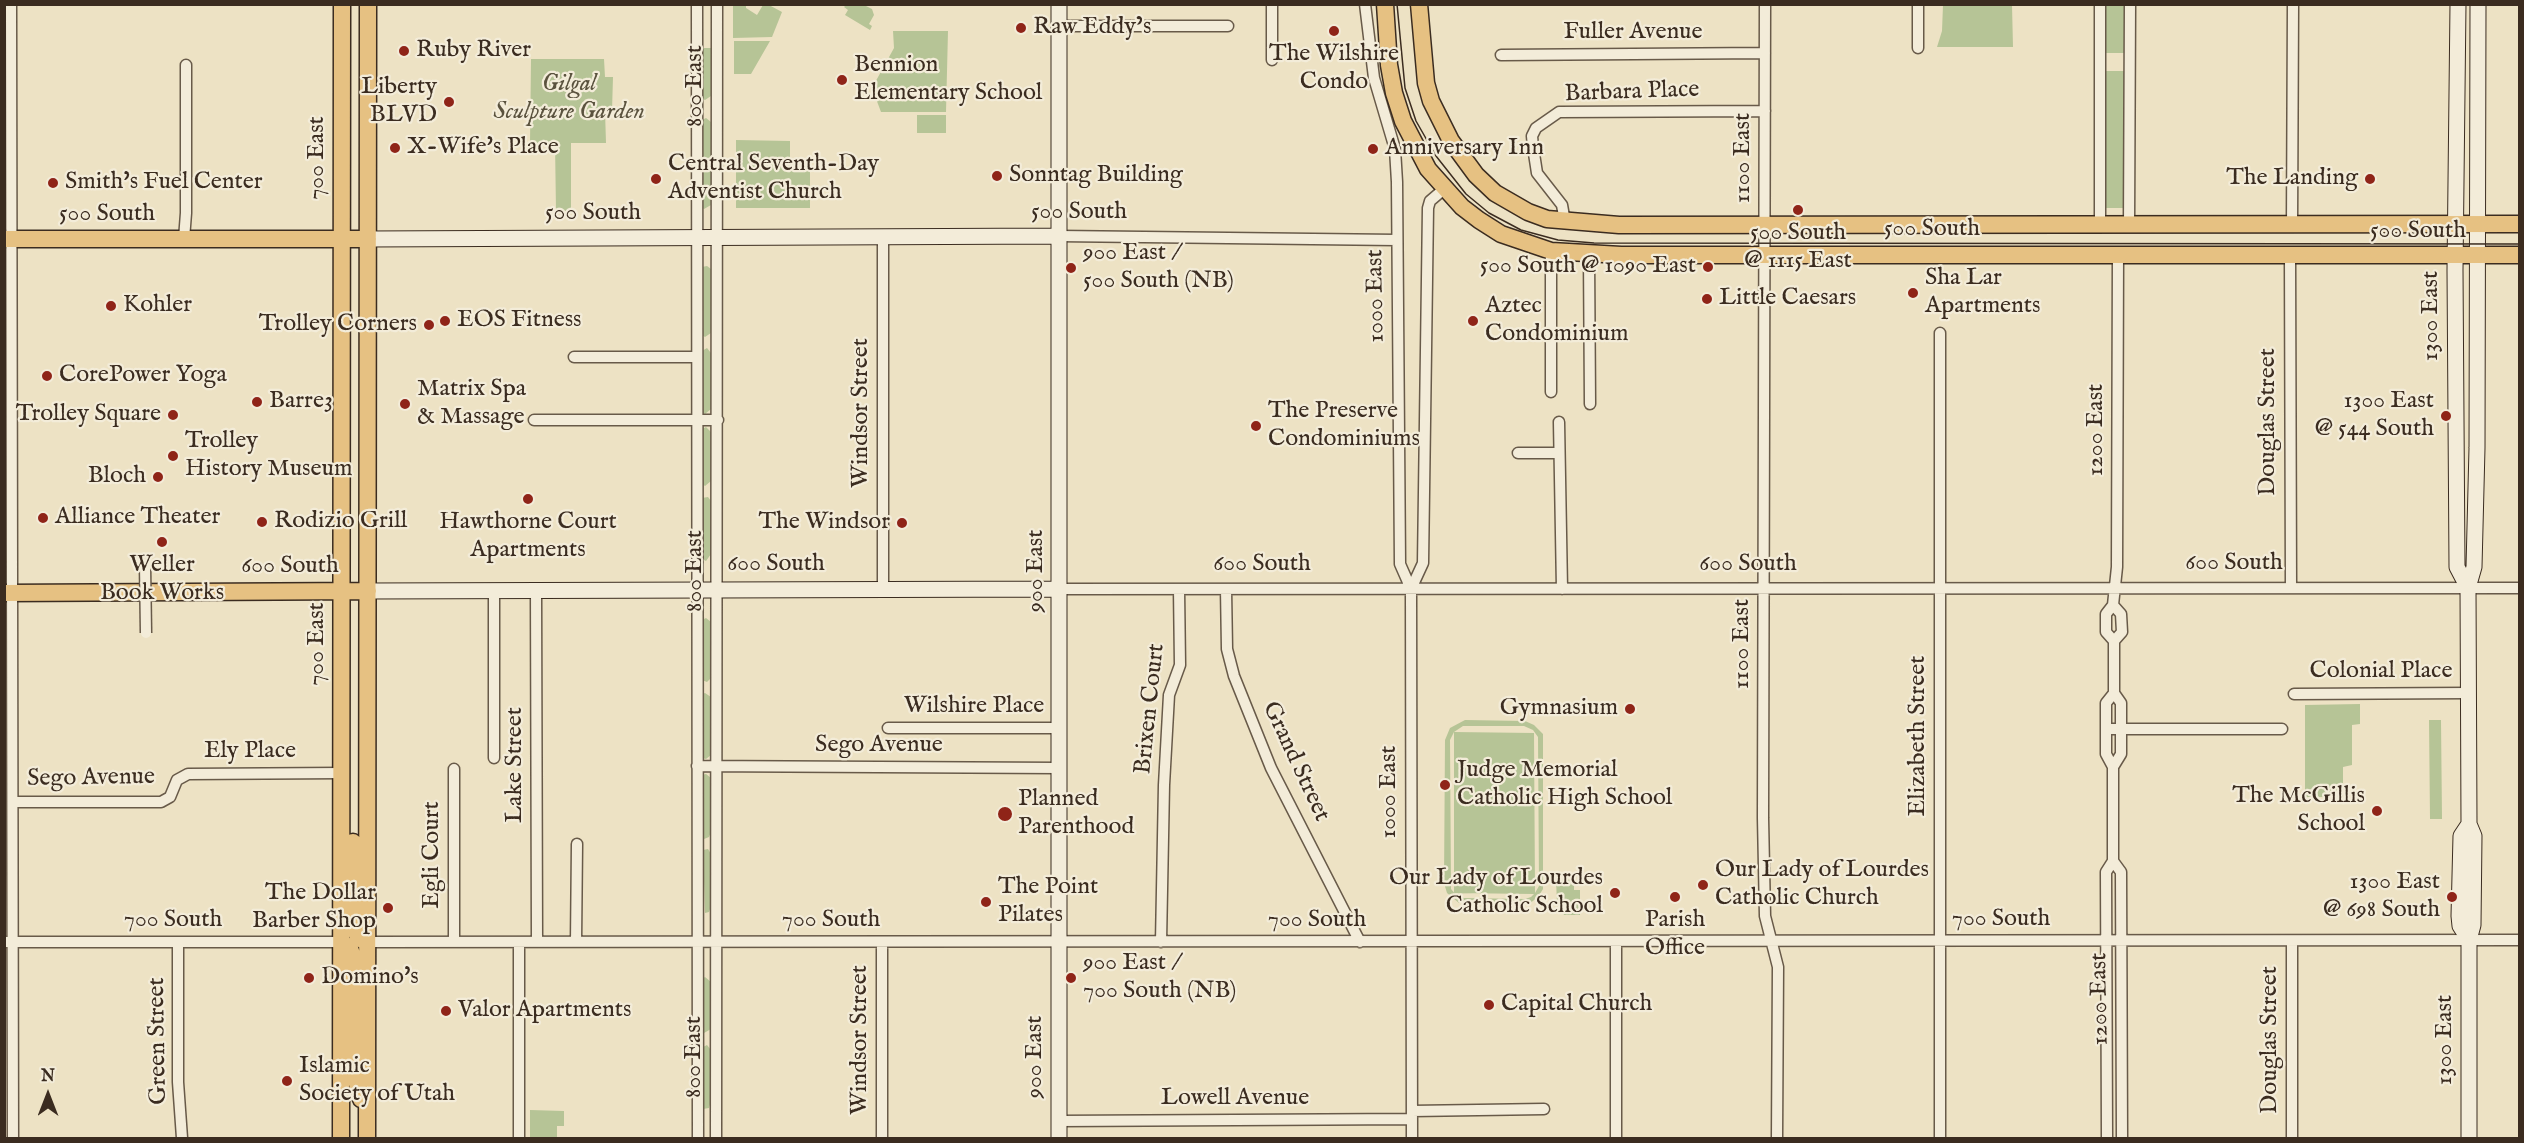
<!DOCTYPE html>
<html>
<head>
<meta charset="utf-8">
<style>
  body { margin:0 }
  #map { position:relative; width:2524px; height:1143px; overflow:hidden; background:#ede2c4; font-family:"IM FELL English",serif }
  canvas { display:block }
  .frame { position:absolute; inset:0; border:6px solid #3b2c20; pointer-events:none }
  .north { position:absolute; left:18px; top:1065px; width:60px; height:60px; -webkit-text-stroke:4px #f3ecd9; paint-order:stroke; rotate:0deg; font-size:16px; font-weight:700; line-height:24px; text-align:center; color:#3b2c20 }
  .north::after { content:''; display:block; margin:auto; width:21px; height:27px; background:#3b2c20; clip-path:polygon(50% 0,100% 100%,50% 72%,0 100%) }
</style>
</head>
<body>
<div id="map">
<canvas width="2524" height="1143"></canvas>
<div class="frame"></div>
<div class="north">N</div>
</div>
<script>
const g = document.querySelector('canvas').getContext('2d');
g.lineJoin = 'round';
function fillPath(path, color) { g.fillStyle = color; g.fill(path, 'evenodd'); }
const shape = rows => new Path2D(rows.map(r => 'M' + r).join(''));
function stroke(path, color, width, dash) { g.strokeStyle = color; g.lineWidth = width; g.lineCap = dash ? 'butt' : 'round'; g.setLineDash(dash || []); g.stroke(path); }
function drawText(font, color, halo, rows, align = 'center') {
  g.font = font + ' "IM FELL English",serif'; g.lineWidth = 4.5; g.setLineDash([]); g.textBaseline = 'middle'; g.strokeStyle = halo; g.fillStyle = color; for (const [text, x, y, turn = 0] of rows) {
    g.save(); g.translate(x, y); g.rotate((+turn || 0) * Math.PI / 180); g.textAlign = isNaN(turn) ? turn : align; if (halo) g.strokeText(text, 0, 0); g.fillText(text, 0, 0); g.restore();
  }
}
fillPath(shape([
  [733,5,746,5,746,8,757,15,763,5,769,5,782,12,772,37,733,38],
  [846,5,864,5,872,9,874,15,869,24,872,26,870,30,845,15,848,10,844,7],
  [1943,5,2012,5,2013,47,1937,47,1942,31],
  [2106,5,2125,5,2125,53,2106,53],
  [893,31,948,31,946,112,881,112,872,88,894,48],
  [734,41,770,41,751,74,734,74],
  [700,48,711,48,711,96,705,100,701,98],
  [531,59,604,59,605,77,613,77,612,111,605,111,606,143,571,143,571,211,556,211,555,143,530,143],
  [2106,71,2125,71,2125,208,2106,208],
  [917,115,946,115,946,133,917,133],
  [706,118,711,122,711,205,704,209,701,207,702,120],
  [736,140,790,141,790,160,810,160,810,208,736,208],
  [707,266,711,269,711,333,705,337,702,335,702,267],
  [707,348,711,353,711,409,705,414,701,412,702,351],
  [706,427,711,432,711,481,705,486,701,483,702,429],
  [708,497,711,501,711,554,706,561,702,559,702,498],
  [706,618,711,622,711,678,707,682,702,680,702,620],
  [705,693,711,697,711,755,706,759,702,758,702,694],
  [2360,704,2360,724,2352,725,2352,765,2343,767,2343,797,2305,797,2305,705],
  [1465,720,1525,721,1534,725,1543,734,1543,889,1538,897,1529,904,1459,903,1447,893,1444,883,1445,740,1450,728],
  [1463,726,1524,726,1533,730,1538,737,1539,886,1535,893,1534,733,1454,732],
  [1454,732,1454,893,1534,894,1531,897,1525,899,1464,898,1457,896,1451,889,1450,740],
  [2429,720,2441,720,2442,819,2430,819],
  [706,774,711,778,711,832,709,837,704,839,701,836,702,775],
  [708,849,711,854,711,906,709,912,705,913,703,850],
  [1556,878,1574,880,1574,890,1580,890,1580,915,1564,915,1557,904],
  [705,977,711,982,711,1029,704,1033,702,979],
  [707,1045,711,1050,711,1101,709,1108,703,1109,701,1048],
  [530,1110,564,1111,564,1126,557,1126,557,1138,530,1138]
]), '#b6c496');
const street = shape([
  [11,4,13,1138],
  [697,4,698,1138],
  [1272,4,1272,60],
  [1365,4,1374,78,1395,149,1397,182,1400,564,1411,589,1412,1138],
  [1765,4,1763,818,1765,916,1778,967,1777,1138],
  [1918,4,1918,48],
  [1059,26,1228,26],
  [1501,55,1765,53],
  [1565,222,1562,205,1537,173,1533,147,1532,136,1536,128,1559,112,1765,111],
  [2100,226,2100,4],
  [2129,226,2130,4],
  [2292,226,2293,4],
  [1059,236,1397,240],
  [883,237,883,590],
  [184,239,186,213,186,65],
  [1589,255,1590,404],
  [2290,256,2291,588],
  [1940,333,1940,1138],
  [574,357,697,357],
  [1551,392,1551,251],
  [534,420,718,420],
  [1559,422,1562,589],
  [1518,453,1559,453],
  [536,589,537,942],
  [1060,589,2520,588],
  [1226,589,1227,649,1234,676,1271,768,1360,942],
  [1411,589,1423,563,1428,208,1430,201,1444,189],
  [494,590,494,758],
  [2113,605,2121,614,2122,632,2114,641],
  [2294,694,2469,693],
  [888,728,1060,728],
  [2106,729,2282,729],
  [697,766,1059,768],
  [2113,767,2121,754,2121,703,2114,693],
  [454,769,454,942],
  [13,802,161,802,170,797,177,780,188,774,343,773],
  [2113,861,2121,872,2122,1138],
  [2292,941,2292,1138],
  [4,942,341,942],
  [178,942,178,1082,182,1138],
  [367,942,2520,940],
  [576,942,577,844],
  [882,942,882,1138],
  [1161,942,1164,785,1169,695,1180,665,1179,589],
  [1412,1111,1544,1109],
  [1059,1121,1412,1119],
  [519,1138,519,942],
  [716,1138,717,4],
  [1616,1138,1616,942],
  [2107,1138,2106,872,2113,861,2113,767,2106,754,2106,703,2114,693,2114,641,2106,632,2106,614,2113,605,2117,567,2118,253]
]);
const secondary = shape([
  [2458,4,2455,270,2457,567,2468,588],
  [368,239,1059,236],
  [368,591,1060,589],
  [2469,824,2461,836,2459,916,2460,926,2469,940],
  [1059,1138,1059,4],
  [2469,1138,2469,940,2473,925,2474,836,2469,824,2468,588,2474,567,2477,448,2478,4]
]);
const primary = shape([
  [1385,4,1389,65,1394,93,1403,121,1428,169,1462,207,1479,220,1501,234,1551,251,1621,255,2520,255],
  [1419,4,1426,83,1431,101,1451,141,1476,175,1495,193,1528,212,1547,219,1619,225,2520,224],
  [4,239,368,239],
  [4,593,368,591],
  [353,842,354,925,358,938,367,942],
  [343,943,351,951,354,963,355,1076,361,1099],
  [341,1138,342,4],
  [367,1138,368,4]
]);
stroke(street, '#685a49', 13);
stroke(secondary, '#3b2c20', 17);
stroke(primary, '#3b2c20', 19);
stroke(street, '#f3ecd9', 10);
stroke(secondary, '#f3ecd9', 15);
stroke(primary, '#e6c182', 16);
stroke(shape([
  [1397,4,1405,88,1416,121,1436,156,1466,194,1489,213,1521,230,1558,240,1594,243,2520,244]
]), '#3b2c20', 1.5);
const streetBridge = shape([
  [145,565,146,633]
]);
stroke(streetBridge, '#685a49', 13, []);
stroke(streetBridge, '#f3ecd9', 10);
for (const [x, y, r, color] of [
  [1021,28,6,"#8f2418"],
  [1334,31,6,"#8f2418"],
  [404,51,6,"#8f2418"],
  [842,80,6,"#8f2418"],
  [449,102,6,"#8f2418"],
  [395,148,6,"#8f2418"],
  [1373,149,6,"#8f2418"],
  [997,176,6,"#8f2418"],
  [656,179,6,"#8f2418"],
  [2370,179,6,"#8f2418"],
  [53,183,6,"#8f2418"],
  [1798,210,6,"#8f2418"],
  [1708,267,6,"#8f2418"],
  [1071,268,6,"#8f2418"],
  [1913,293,6,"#8f2418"],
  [1707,299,6,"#8f2418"],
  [111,306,6,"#8f2418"],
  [445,321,6,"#8f2418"],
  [1473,321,6,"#8f2418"],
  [429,325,6,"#8f2418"],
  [47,376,6,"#8f2418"],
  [257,402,6,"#8f2418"],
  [405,404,6,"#8f2418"],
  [173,415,6,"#8f2418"],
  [2446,416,6,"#8f2418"],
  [1256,426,6,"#8f2418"],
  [173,456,6,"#8f2418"],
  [158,477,6,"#8f2418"],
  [528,499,6,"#8f2418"],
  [43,518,6,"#8f2418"],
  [262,522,6,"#8f2418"],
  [902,523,6,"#8f2418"],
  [162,542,6,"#8f2418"],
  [1630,709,6,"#8f2418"],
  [1445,785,6,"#8f2418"],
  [2377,811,6,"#8f2418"],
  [1005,814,8,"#8f2418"],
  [1703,885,6,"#8f2418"],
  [1615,893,6,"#8f2418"],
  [1675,897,6,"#8f2418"],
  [2452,897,6,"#8f2418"],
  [986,902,6,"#8f2418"],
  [388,908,6,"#8f2418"],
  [309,978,6,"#8f2418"],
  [1071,978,6,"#8f2418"],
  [1489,1005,6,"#8f2418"],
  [446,1011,6,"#8f2418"],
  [287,1081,6,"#8f2418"]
]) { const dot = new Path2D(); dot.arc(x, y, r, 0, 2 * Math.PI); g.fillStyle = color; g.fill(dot); stroke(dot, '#f3ecd9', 2); }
drawText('24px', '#3b2c20', '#f3ecd9', [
  ["Raw Eddy’s",1033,28],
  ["Ruby River",416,51],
  ["The Wilshire",1334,55,"center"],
  ["Condo",1334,83,"center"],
  ["Bennion",854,66],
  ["Elementary School",854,94],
  ["Liberty",437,88,"right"],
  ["BLVD",437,116,"right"],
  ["X-Wife's Place",407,148],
  ["Anniversary Inn",1385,149],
  ["Central Seventh-Day",668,165],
  ["Adventist Church",668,193],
  ["Sonntag Building",1009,176],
  ["The Landing",2358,179,"right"],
  ["Smith's Fuel Center",65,183],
  ["500 South",1798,234,"center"],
  ["@ 1115 East",1798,262,"center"],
  ["900 East /",1083,254],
  ["500 South (NB)",1083,282],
  ["500 South @ 1090 East",1696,267,"right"],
  ["Sha Lar",1925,279],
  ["Apartments",1925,307],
  ["Little Caesars",1719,299],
  ["Kohler",123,306],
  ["Aztec",1485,307],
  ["Condominium",1485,335],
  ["EOS Fitness",457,321],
  ["Trolley Corners",417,325,"right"],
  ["CorePower Yoga",59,376],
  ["Matrix Spa",417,390],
  ["& Massage",417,418],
  ["Barre3",269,402],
  ["1300 East",2434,402,"right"],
  ["@ 544 South",2434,430,"right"],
  ["The Preserve",1268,412],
  ["Condominiums",1268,440],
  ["Trolley Square",161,415,"right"],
  ["Trolley",185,442],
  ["History Museum",185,470],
  ["Bloch",146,477,"right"],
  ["Alliance Theater",55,518],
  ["Rodizio Grill",274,522],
  ["Hawthorne Court",528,523,"center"],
  ["Apartments",528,551,"center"],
  ["The Windsor",890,523,"right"],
  ["Weller",162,566,"center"],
  ["Book Works",162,594,"center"],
  ["Gymnasium",1618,709,"right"],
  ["Judge Memorial",1457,771],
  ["Catholic High School",1457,799],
  ["The McGillis",2365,797,"right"],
  ["School",2365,825,"right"],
  ["Planned",1018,800],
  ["Parenthood",1018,828],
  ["Our Lady of Lourdes",1715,871],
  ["Catholic Church",1715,899],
  ["Our Lady of Lourdes",1603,879,"right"],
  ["Catholic School",1603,907,"right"],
  ["1300 East",2440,883,"right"],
  ["@ 698 South",2440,911,"right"],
  ["The Point",998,888],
  ["Pilates",998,916],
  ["The Dollar",376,894,"right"],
  ["Barber Shop",376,922,"right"],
  ["Parish",1675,921,"center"],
  ["Office",1675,949,"center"],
  ["900 East /",1083,964],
  ["700 South (NB)",1083,992],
  ["Domino's",321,978],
  ["Capital Church",1501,1005],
  ["Valor Apartments",458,1011],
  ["Islamic",299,1067],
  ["Society of Utah",299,1095]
], 'left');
drawText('24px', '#3b2c20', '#f3ecd9', [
  ["Fuller Avenue",1633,33],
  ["800 East",696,86,-90],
  ["Barbara Place",1632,93,-2],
  ["700 East",318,158,-90],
  ["1100 East",1744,158,-90],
  ["500 South",1079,213],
  ["500 South",593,214],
  ["500 South",107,215],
  ["500 South",1932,230],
  ["500 South",2418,232],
  ["1000 East",1377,296,-91],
  ["1300 East",2432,316,-90],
  ["Windsor Street",862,413,-90],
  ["Douglas Street",2269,422,-90],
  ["1200 East",2097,430,-90],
  ["600 South",2234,564],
  ["600 South",776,565],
  ["600 South",1262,565],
  ["600 South",1748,565],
  ["600 South",290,567],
  ["800 East",696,571,-90],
  ["900 East",1037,571,-90],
  ["700 East",318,644,-90],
  ["1100 East",1743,644,-90],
  ["Colonial Place",2381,672],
  ["Wilshire Place",974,707],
  ["Brixen Court",1151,709,-84],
  ["Elizabeth Street",1919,736,-90],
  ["Sego Avenue",879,746],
  ["Ely Place",250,752],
  ["Grand Street",1295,762,65],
  ["Lake Street",516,765,-90],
  ["Sego Avenue",91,779,-1],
  ["1000 East",1390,792,-90],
  ["Egli Court",433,855,-90],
  ["700 South",2001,920],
  ["700 South",173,921],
  ["700 South",831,921],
  ["700 South",1317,921],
  ["1200 East",2101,999,-91],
  ["Windsor Street",861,1040,-90],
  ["Douglas Street",2271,1040,-90],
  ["1300 East",2446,1040,-90],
  ["Green Street",159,1041,-91],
  ["800 East",695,1057,-90],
  ["900 East",1036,1057,-90],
  ["Lowell Avenue",1235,1099]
]);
drawText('italic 24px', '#5a523e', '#f3ecd9', [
  ["Gilgal",569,85],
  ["Sculpture Garden",569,113]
]);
</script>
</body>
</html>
